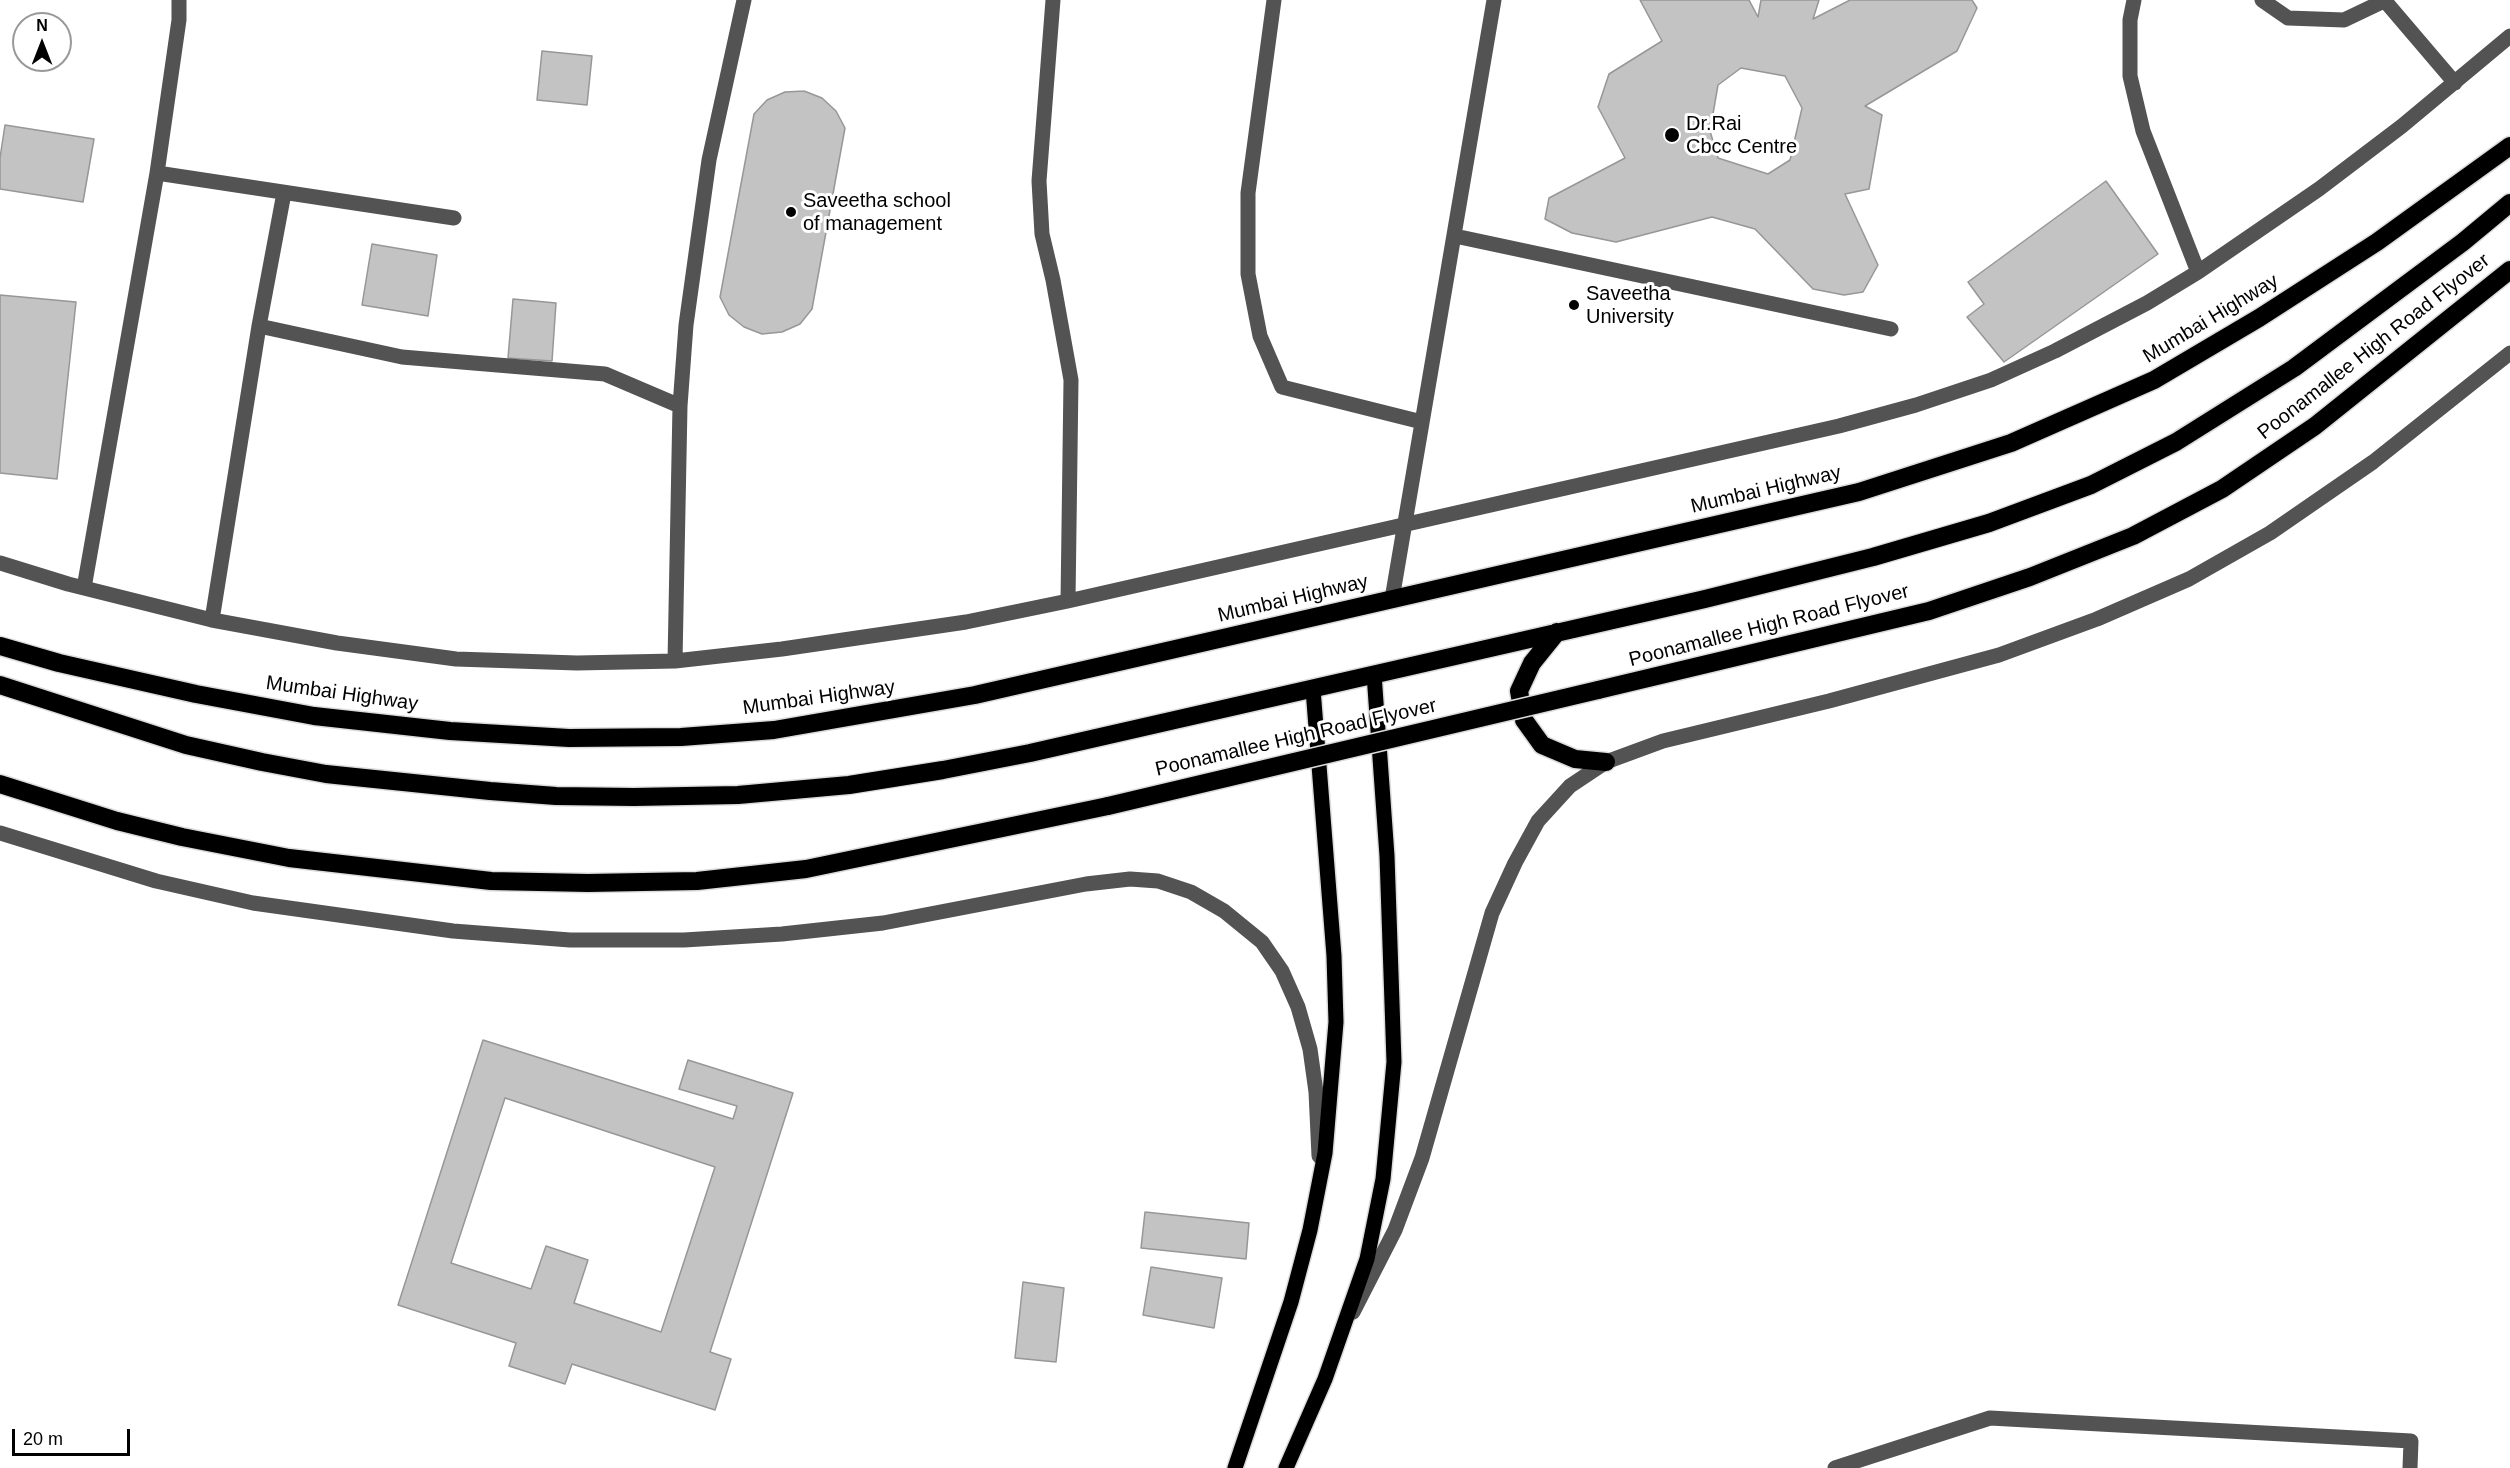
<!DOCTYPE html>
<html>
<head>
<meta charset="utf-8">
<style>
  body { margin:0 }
  #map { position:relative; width:2510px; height:1468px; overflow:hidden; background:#fff; font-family:Helvetica,sans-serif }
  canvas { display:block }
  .north { position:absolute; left:12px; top:12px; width:60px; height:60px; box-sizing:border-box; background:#fff; border:2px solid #999; border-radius:50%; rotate:0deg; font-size:16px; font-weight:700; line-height:24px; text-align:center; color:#000 }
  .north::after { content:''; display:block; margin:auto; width:21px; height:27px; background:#000; clip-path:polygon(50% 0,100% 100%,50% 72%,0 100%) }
  .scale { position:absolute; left:12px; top:1429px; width:118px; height:27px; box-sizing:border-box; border:3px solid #000; border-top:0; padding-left:8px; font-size:18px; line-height:21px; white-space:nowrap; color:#000; -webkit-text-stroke:4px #fff; paint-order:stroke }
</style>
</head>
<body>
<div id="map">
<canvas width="2510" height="1468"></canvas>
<div class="north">N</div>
<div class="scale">20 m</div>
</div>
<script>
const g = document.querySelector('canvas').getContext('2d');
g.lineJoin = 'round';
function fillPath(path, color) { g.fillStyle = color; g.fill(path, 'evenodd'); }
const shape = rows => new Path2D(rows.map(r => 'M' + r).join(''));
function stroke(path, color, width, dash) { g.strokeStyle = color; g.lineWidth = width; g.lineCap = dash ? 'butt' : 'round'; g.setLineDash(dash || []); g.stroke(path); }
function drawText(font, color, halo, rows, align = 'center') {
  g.font = font + ' Helvetica,sans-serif'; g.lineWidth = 6; g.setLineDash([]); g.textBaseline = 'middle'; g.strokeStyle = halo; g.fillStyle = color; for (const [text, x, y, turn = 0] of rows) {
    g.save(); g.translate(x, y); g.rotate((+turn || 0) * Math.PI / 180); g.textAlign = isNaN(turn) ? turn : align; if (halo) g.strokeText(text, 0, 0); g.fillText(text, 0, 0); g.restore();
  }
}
const building = shape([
  [1640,0,1749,0,1758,17,1761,0,1819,0,1813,19,1850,0,1972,0,1977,8,1957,51,1865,106,1882,115,1869,189,1845,194,1878,265,1863,292,1844,295,1813,289,1755,229,1712,217,1616,242,1572,233,1545,219,1549,198,1625,158,1598,107,1609,74,1662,41,1640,0],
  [1741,68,1785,76,1802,108,1790,160,1768,174,1718,158,1710,131,1718,85,1741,68],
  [542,51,592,56,587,105,537,100,542,51],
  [804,91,822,98,836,111,845,128,812,309,800,324,782,332,762,334,744,327,729,315,720,297,754,114,767,100,785,92,804,91],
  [5,125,94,139,83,202,0,189,0,158,5,125],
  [2106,181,2158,254,2004,362,1967,317,1984,304,1968,282,2106,181],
  [372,244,437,255,428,316,362,305,372,244],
  [0,295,76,302,57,479,0,473,0,295],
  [513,299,556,303,552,361,508,358,513,299],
  [483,1040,733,1119,737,1106,679,1089,688,1060,793,1093,710,1352,731,1359,715,1410,572,1364,565,1384,509,1366,516,1343,398,1305,483,1040],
  [505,1098,715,1167,661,1332,574,1303,588,1260,546,1246,531,1289,451,1263,505,1098],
  [1145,1212,1249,1223,1246,1259,1141,1248,1145,1212],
  [1151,1267,1222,1278,1214,1328,1143,1315,1151,1267],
  [1023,1282,1064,1288,1056,1362,1015,1358,1023,1282]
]);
fillPath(building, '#c3c3c3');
stroke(building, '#979797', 1.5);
const major = shape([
  [1235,1468,1291,1302,1310,1230,1325,1153,1336,1022,1334,956,1313,689],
  [1286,1468,1325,1379,1367,1259,1383,1179,1394,1062,1387,856,1374,674]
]);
const highway = shape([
  [1557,632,1532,663,1519,691,1524,720,1542,745,1575,759,1606,762],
  [0,646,59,663,196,694,314,716,450,731,569,738,681,737,774,730,975,695,1859,492,2011,443,2154,380,2259,318,2377,242,2510,146],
  [0,685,186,745,262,762,326,774,490,791,556,796,634,797,738,795,849,785,943,770,1030,753,1705,599,1873,557,1989,523,2091,485,2176,442,2294,368,2463,242,2510,203],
  [1598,690,1929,611,2030,577,2133,536,2222,489,2315,426,2510,270],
  [0,784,117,821,182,837,289,858,491,881,588,883,697,881,806,869,1108,806]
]);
stroke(major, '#dbdbdb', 18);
stroke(highway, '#dbdbdb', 21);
stroke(shape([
  [1053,0,1039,181,1042,234,1053,280,1071,380,1068,601],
  [1274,0,1248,193,1248,274,1260,336,1282,387,1422,422],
  [2134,0,2130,20,2130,76,2143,131,2198,272],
  [2262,0,2288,18,2344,20,2386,0],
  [2385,1,2455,83],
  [157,173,454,218],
  [1455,236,1891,329],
  [259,326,402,357,605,374,680,406],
  [0,563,68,584,212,620,337,643,456,659,577,663,675,661,782,649,966,622,1068,601,1839,426,1916,405,1991,380,2055,351,2147,303,2198,272,2319,189,2402,126,2510,36],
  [84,588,157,173,179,20,179,0],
  [1392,599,1494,0],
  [212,620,259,326,284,193],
  [675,661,680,406,686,325,709,160,744,0],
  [0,833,156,881,253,903,453,931,570,940,684,940,782,934,883,923,1086,884,1130,879,1158,881,1191,892,1224,911,1262,942,1282,971,1298,1007,1310,1049,1316,1092,1319,1156],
  [1353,1312,1395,1230,1422,1158,1492,913,1515,863,1538,821,1570,786,1606,762,1663,741,1829,701,1999,655,2097,619,2189,579,2270,533,2373,462,2510,353],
  [1835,1468,1990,1418,2411,1441,2410,1468]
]), '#535353', 15);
stroke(major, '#000', 15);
stroke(highway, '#000', 18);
const highwayBridge = shape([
  [1108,806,1598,690]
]);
stroke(highwayBridge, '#dbdbdb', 21, []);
stroke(highwayBridge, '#000', 18);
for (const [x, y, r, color] of [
  [1672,135,8,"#000"],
  [791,212,6,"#000"],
  [1574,305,6,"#000"]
]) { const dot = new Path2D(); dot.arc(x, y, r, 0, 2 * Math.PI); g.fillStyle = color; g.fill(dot); stroke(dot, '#fff', 2); }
drawText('20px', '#000', '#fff', [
  ["Dr.Rai",1686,124],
  ["Cbcc Centre",1686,147],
  ["Saveetha school",803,201],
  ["of management",803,224],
  ["Saveetha",1586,294],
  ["University",1586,317]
], 'left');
drawText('20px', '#000', '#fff', [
  ["Mumbai Highway",2211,319,-31],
  ["Poonamallee High Road Flyover",2374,347,-38],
  ["Mumbai Highway",1766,490,-13],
  ["Mumbai Highway",1293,599,-13],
  ["Poonamallee High Road Flyover",1769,626,-14],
  ["Mumbai Highway",342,694,8],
  ["Mumbai Highway",819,698,-8],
  ["Poonamallee High Road Flyover",1296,738,-13]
]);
</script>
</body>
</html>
